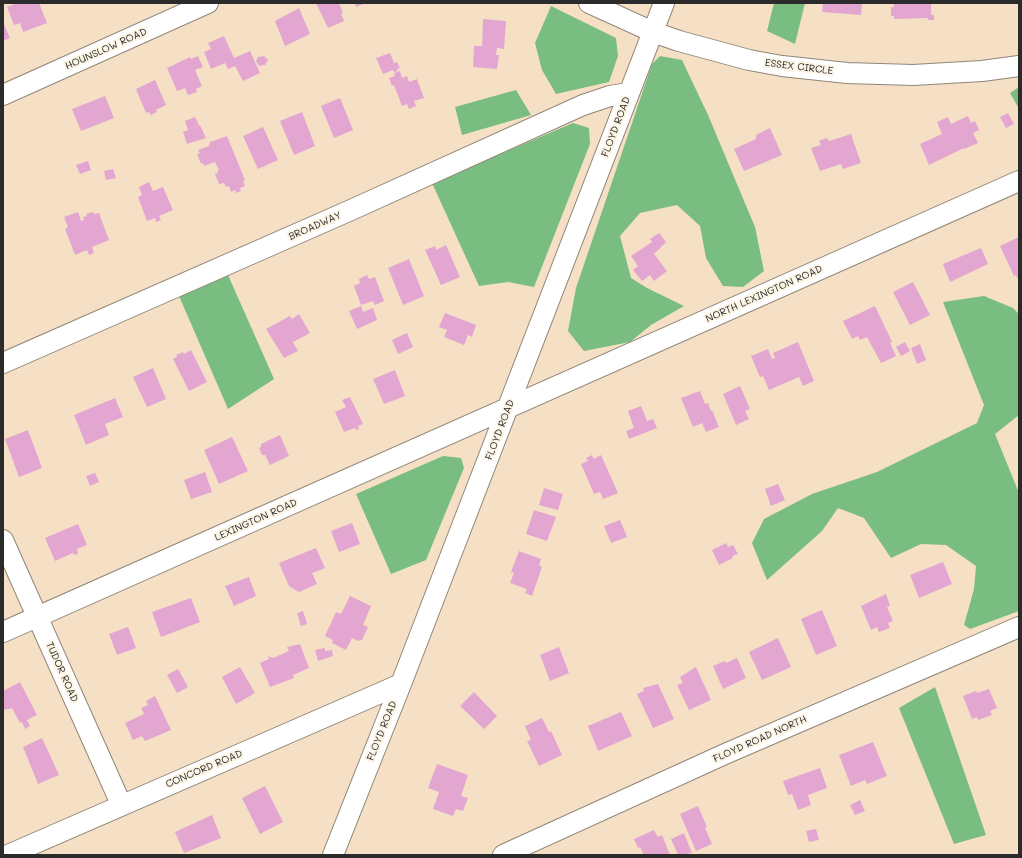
<!DOCTYPE html>
<html>
<head>
<meta charset="utf-8">
<style>
  body { margin:0 }
  #map { position:relative; width:1022px; height:858px; overflow:hidden; background:#f5e0c5; font-family:Mali,sans-serif }
  canvas { display:block }
  .frame { position:absolute; inset:0; border:4px solid #2b2b2b; pointer-events:none }
</style>
</head>
<body>
<div id="map">
<canvas width="1022" height="858"></canvas>
<div class="frame"></div>
</div>
<script>
const g = document.querySelector('canvas').getContext('2d');
g.lineJoin = 'round';
function fillPath(path, color) { g.fillStyle = color; g.fill(path, 'evenodd'); }
const shape = rows => new Path2D(rows.map(r => 'M' + r).join(''));
function stroke(path, color, width, dash) { g.strokeStyle = color; g.lineWidth = width; g.lineCap = dash ? 'butt' : 'round'; g.setLineDash(dash || []); g.stroke(path); }
function drawText(font, color, halo, rows, align = 'center') {
  g.font = font + ' Mali,sans-serif'; g.lineWidth = 4; g.setLineDash([]); g.textBaseline = 'middle'; g.strokeStyle = halo; g.fillStyle = color; for (const [text, x, y, turn = 0] of rows) {
    g.save(); g.translate(x, y); g.rotate((+turn || 0) * Math.PI / 180); g.textAlign = isNaN(turn) ? turn : align; if (halo) g.strokeText(text, 0, 0); g.fillText(text, 0, 0); g.restore();
  }
}
fillPath(shape([
  [774,3,805,3,795,44,767,31],
  [551,6,616,38,618,56,609,82,556,94,542,70,535,43],
  [660,56,682,60,708,115,755,227,764,271,743,287,723,286,706,258,700,226,677,205,640,213,620,236,631,278,647,288,684,306,651,325,630,342,584,351,568,331,576,288,652,64],
  [1019,87,1019,109,1010,93],
  [516,90,531,115,462,135,455,107],
  [573,123,589,128,590,144,534,287,508,282,479,286,432,183],
  [228,275,274,379,228,409,179,296],
  [984,296,1013,308,1019,314,1019,415,995,434,1019,493,1019,611,970,629,964,625,974,589,976,566,946,545,921,544,891,558,864,518,838,508,822,531,767,580,752,543,764,519,812,494,877,472,977,423,984,405,943,302],
  [443,456,461,458,464,468,426,560,391,574,356,494],
  [935,687,986,835,954,844,899,708]
]), '#79bd80');
fillPath(shape([
  [17,3,39,3,47,23,23,32,20,23,14,25,7,7],
  [316,3,339,3,343,13,341,14,344,21,328,28],
  [355,3,366,3,356,7],
  [823,3,862,3,861,15,822,12],
  [894,3,931,3,931,15,934,15,934,20,928,20,928,18,894,19,894,16,891,16,891,7,894,7],
  [299,8,310,34,285,46,275,21],
  [483,19,506,21,504,49,497,48,496,55,499,55,497,69,473,67,474,46,482,46],
  [3,22,10,38,3,41],
  [224,36,234,58,250,51,260,73,243,81,235,66,228,69,225,63,211,69,204,52,211,49,208,43],
  [390,53,394,63,397,62,400,68,397,69,398,71,394,72,393,70,383,74,376,58],
  [198,56,203,67,195,70,202,86,196,89,197,92,188,95,185,88,177,91,167,68,190,57,191,59],
  [264,56,268,60,265,65,259,66,256,61,258,57],
  [400,71,402,78,407,76,409,82,417,79,424,98,414,101,416,106,409,109,407,104,402,106,394,85,392,86,389,78,395,76,394,73],
  [155,80,166,105,156,110,157,112,151,115,149,112,146,113,136,89],
  [105,96,114,118,81,131,72,109],
  [340,98,353,130,334,138,321,106],
  [302,112,315,146,294,155,280,121],
  [1008,113,1014,124,1006,128,1000,117],
  [968,116,971,123,975,121,979,130,973,133,978,143,964,149,964,148,929,165,920,144,942,134,937,122,948,117,951,124],
  [195,117,199,125,188,130,185,121],
  [200,125,206,138,187,144,183,132],
  [263,127,278,160,258,169,243,136],
  [770,128,782,155,744,171,734,149,756,139,756,135],
  [851,134,861,163,843,169,841,164,820,171,811,148,821,145,819,141,827,138,829,141],
  [227,136,245,180,243,181,245,186,240,188,241,191,236,193,235,190,231,192,229,186,226,187,224,183,219,184,215,174,218,173,217,171,219,170,215,162,204,166,203,163,201,164,197,154,200,153,198,150,209,146,210,142],
  [88,161,91,170,80,174,76,165],
  [113,169,116,178,106,180,104,171],
  [149,182,153,191,163,187,173,210,159,216,161,220,156,222,155,218,147,221,138,197,142,195,139,187],
  [78,212,81,221,84,220,83,217,87,216,86,214,93,212,94,214,99,213,109,240,92,247,94,253,89,255,87,250,75,255,65,229,68,227,64,217],
  [659,233,666,242,654,254,667,271,654,281,650,275,642,281,633,270,638,266,631,256,652,242,650,239],
  [1019,237,1019,282,1016,275,1014,276,1000,246],
  [446,245,460,277,441,285,425,250,435,246,436,250],
  [981,248,988,264,950,282,943,264],
  [409,259,424,296,403,305,388,268],
  [367,275,369,279,375,277,384,301,375,305,373,301,361,305,354,286,360,283,359,279],
  [913,282,930,315,910,325,893,292],
  [361,306,363,312,373,308,377,320,357,329,349,311],
  [875,306,892,342,890,343,896,356,881,363,867,337,860,340,858,336,852,339,843,321],
  [445,313,476,325,472,337,468,335,464,345,444,337,447,330,439,327],
  [299,314,310,333,293,342,298,351,284,358,266,329,290,316,292,319],
  [407,333,413,347,398,354,392,340],
  [798,342,814,381,803,386,799,377,769,390,763,376,760,377,751,356,768,349,772,359,775,358,773,353],
  [905,342,910,351,901,356,896,347],
  [920,344,926,360,917,364,911,348],
  [191,350,207,382,189,391,173,359,177,357,176,355,183,352,184,354],
  [153,368,166,399,147,407,133,377],
  [395,370,405,396,384,404,373,379],
  [740,386,750,409,745,411,749,419,736,425,723,394],
  [700,391,705,404,708,403,711,411,712,410,719,427,706,432,702,423,693,427,681,398],
  [350,397,363,424,358,426,359,429,356,430,355,428,344,432,335,412,346,407,342,400],
  [115,398,123,417,105,424,109,435,86,445,74,415],
  [641,406,647,421,653,419,657,428,629,439,626,431,634,428,628,411],
  [28,430,42,468,19,477,5,439],
  [280,435,289,456,270,465,265,455,262,455,259,448,261,447,261,444],
  [232,437,248,471,219,484,204,450],
  [592,455,594,459,601,455,618,493,603,499,600,492,594,494,581,464,588,461,586,458],
  [205,472,212,492,191,499,184,480],
  [95,473,99,482,90,486,86,476],
  [778,484,785,500,771,506,765,489],
  [544,488,563,494,558,510,539,505],
  [534,510,556,517,547,541,526,534],
  [620,520,627,537,611,543,604,526],
  [352,523,360,544,339,552,331,531],
  [78,524,87,545,77,549,78,554,74,555,73,553,55,561,45,538],
  [726,543,728,547,733,545,738,554,732,556,733,558,719,565,712,550],
  [316,548,325,568,312,573,317,584,299,592,289,586,279,563],
  [519,551,541,559,539,565,542,567,532,596,525,593,527,589,510,583,514,573,511,572],
  [943,562,952,584,919,598,910,575],
  [249,577,256,596,234,606,225,586],
  [886,594,890,606,887,607,893,621,888,623,890,628,879,632,877,627,871,630,861,606],
  [350,596,371,606,363,625,368,627,362,640,358,641,352,638,346,650,332,643,333,640,325,636,336,612,341,614],
  [191,598,200,622,161,637,152,612],
  [822,610,837,646,816,655,801,619],
  [303,611,307,624,301,626,297,613],
  [128,627,136,648,117,655,109,634],
  [778,638,791,667,762,680,749,652],
  [300,644,309,668,293,675,294,678,270,687,260,663,269,659,268,656,273,658,289,651,287,647],
  [559,647,569,673,550,681,540,655],
  [325,648,325,651,332,650,333,656,318,661,315,650],
  [737,658,746,678,723,689,713,666,725,661,726,663],
  [240,667,255,693,236,704,222,677],
  [696,667,711,700,689,710,677,685,683,683,680,677],
  [178,669,188,687,177,693,167,675],
  [20,682,37,715,27,720,30,726,25,729,22,722,20,723,12,708,4,710,3,708,3,691],
  [658,684,674,719,653,728,637,694,644,691,643,688],
  [989,689,997,708,990,711,992,715,978,720,977,717,972,719,963,696,976,691,977,693],
  [474,692,497,716,484,729,460,706],
  [155,696,171,730,145,741,142,736,133,740,125,723,144,714,141,708,148,705,146,701],
  [621,712,632,736,598,751,588,726],
  [542,718,549,732,551,731,562,755,539,766,527,741,531,740,525,726],
  [42,738,59,775,38,784,23,747],
  [873,742,887,776,867,784,865,780,851,786,839,755],
  [437,764,468,775,461,796,468,798,463,811,456,809,453,816,433,809,439,792,428,788],
  [820,768,827,788,808,795,811,805,798,810,792,794,788,795,783,781],
  [265,786,283,822,260,834,242,798],
  [860,800,865,811,855,815,850,805],
  [698,806,707,827,705,828,712,844,696,851,680,814],
  [212,815,221,838,184,853,175,832],
  [816,829,819,840,809,842,806,831],
  [654,830,658,837,662,835,670,855,644,855,640,847,638,848,634,839],
  [684,833,692,853,678,855,671,839]
]), '#e3a6d1');
const minor = shape([
  [589,3,653,32,679,41,749,60,782,66,847,73,913,75,982,71,1019,66],
  [3,95,208,3],
  [3,363,351,210,583,105,610,96,629,93],
  [3,540,121,804],
  [3,632,1019,181],
  [8,855,401,684],
  [333,855,401,684,664,3],
  [503,855,725,754,1019,627]
]);
stroke(minor, '#908678', 22);
stroke(minor, '#fff', 20);
drawText('10px', '#2b2b2b', '#fcf5e5', [
  ["HOUNSLOW ROAD",106,49,-24],
  ["ESSEX CIRCLE",799,67,7],
  ["FLOYD ROAD",616,127,-69],
  ["BROADWAY",315,226,-24],
  ["NORTH LEXINGTON ROAD",764,294,-24],
  ["FLOYD ROAD",500,430,-69],
  ["LEXINGTON ROAD",256,520,-24],
  ["TUDOR ROAD",62,672,66],
  ["FLOYD ROAD",382,731,-68],
  ["FLOYD ROAD NORTH",760,739,-24],
  ["CONCORD ROAD",204,769,-23]
]);
</script>
</body>
</html>
